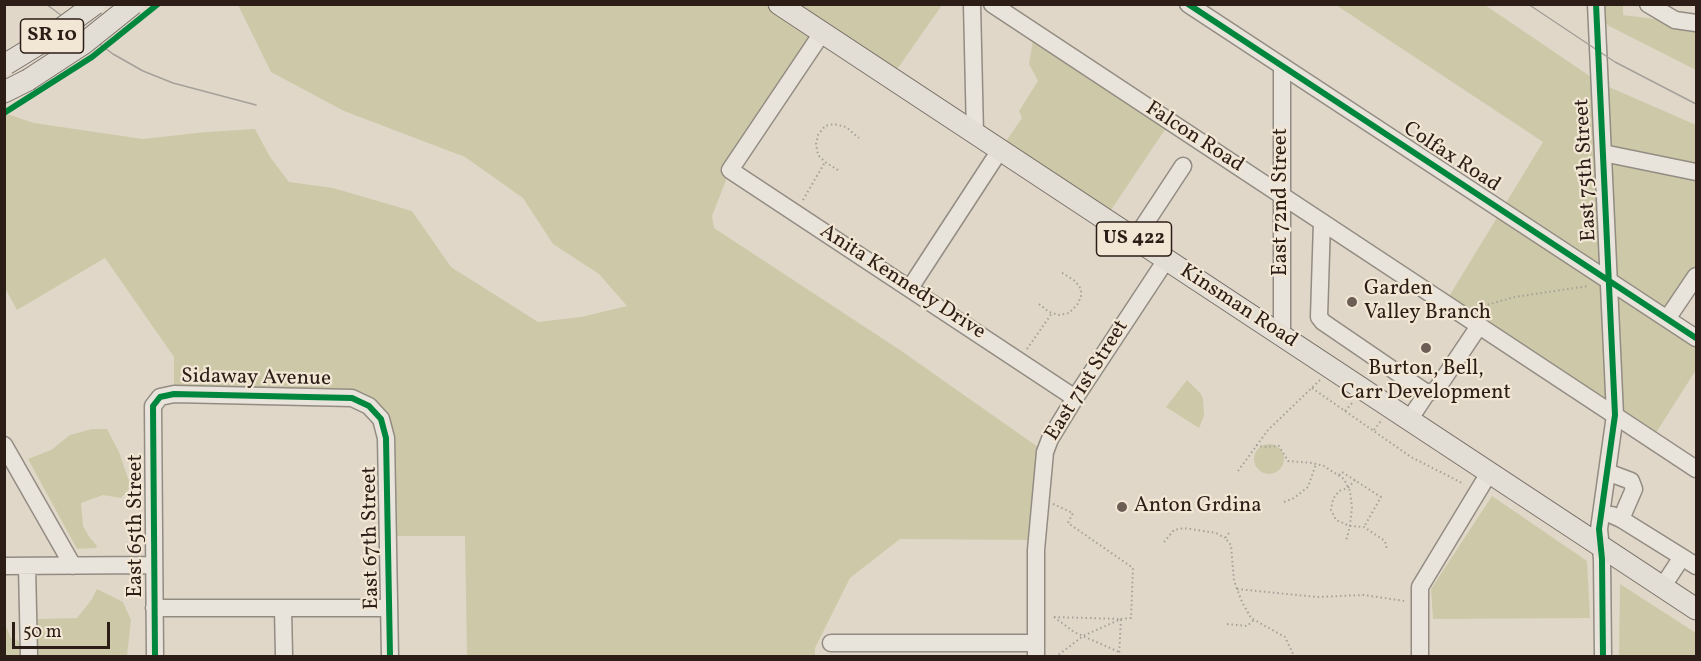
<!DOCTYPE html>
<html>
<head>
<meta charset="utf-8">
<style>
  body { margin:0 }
  #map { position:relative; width:1701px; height:661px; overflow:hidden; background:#e0d7c8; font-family:Vollkorn,serif }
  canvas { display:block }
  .frame { position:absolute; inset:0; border:6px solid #2d1d17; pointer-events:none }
  .scale { position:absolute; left:12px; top:622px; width:98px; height:27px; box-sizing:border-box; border:3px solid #2d1d17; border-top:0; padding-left:8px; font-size:18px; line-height:21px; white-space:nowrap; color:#2d1d17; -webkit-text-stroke:4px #f2e7d5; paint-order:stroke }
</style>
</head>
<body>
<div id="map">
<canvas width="1701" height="661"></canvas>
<div class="frame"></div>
<div class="scale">50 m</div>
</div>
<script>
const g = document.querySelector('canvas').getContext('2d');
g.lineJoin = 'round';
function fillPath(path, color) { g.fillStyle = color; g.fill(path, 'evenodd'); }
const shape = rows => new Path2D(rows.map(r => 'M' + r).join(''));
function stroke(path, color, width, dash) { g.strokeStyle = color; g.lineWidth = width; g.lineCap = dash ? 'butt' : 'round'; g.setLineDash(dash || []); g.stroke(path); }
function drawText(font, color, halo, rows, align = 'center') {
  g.font = font + ' Vollkorn,serif'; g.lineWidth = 4.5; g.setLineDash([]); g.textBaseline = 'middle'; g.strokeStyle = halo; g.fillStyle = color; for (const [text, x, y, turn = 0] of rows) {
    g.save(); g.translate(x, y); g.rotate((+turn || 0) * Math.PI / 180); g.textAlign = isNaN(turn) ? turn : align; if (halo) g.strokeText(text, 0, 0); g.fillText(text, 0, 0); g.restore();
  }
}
fillPath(shape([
  [238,5,942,5,891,78,822,33,730,170,712,216,714,228,900,350,1045,452,1037,540,900,539,850,578,815,648,815,656,467,656,465,536,388,536,388,469,369,406,174,394,174,357,105,258,17,310,5,288,4,113,34,123,143,139,206,132,255,129,270,157,289,182,333,188,412,211,451,267,538,322,581,317,627,306,599,274,553,244,523,198,465,157,344,111,271,72],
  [1336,5,1485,5,1600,83,1696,125,1696,276,1667,319,1696,338,1696,370,1652,439,1445,303,1543,142],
  [1596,5,1623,5,1623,15,1696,24,1696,70,1609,26,1596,13],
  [1033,40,1170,122,1105,219,1000,150,1022,118,1019,111,1038,81,1029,64],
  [1187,380,1201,394,1203,399,1204,416,1199,428,1166,407],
  [92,429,107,429,119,452,131,487,121,498,103,495,81,503,83,526,90,538,97,546,96,548,77,549,28,459,51,450,70,435],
  '1254 459a15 15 0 1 1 30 0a15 15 0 1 1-30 0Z',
  [1492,496,1587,561,1590,618,1433,619,1431,589],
  [1620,584,1696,633,1696,656,1619,656],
  [97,589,123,602,131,620,127,656,5,656,4,622,11,638,22,642,31,617,38,619,77,618,92,599]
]), '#cdc9a8');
const minor = shape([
  [972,4,975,134],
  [992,4,1696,469],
  [1188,4,1696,338],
  [1596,4,1615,415,1599,529,1602,559,1603,656],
  [1648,4,1675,20,1696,23],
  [822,33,730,170,1075,398],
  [1282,67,1282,336],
  [1603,153,1696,172],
  [1322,222,1319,317,1323,322,1427,393,1409,420],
  [1135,239,1183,166],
  [910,288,1000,150],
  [1667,319,1696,276],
  [1427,393,1436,390,1479,326],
  [4,445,73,566],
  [1607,472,1631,481,1634,489,1621,519,1612,515],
  [1621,519,1682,557,1663,586],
  [1682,557,1696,566],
  [4,566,154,565],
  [27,566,29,656],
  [154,608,389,608],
  [283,609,284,656],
  [831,643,1036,643],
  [155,656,153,406,160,397,174,394,352,398,369,406,381,419,386,438,390,656],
  [1036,656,1036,550,1045,452,1050,439,1075,398,1166,260],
  [1420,656,1420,587,1489,473]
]);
const major = shape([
  [779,4,1696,609],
  [4,92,28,80]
]);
stroke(minor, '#928c83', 19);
stroke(major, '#7a726a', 23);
stroke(shape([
  [838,170,825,162,818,155,816,144,818,135,825,126,834,124,846,127,859,138],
  [803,200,825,162],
  [1039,304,1049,312,1059,315,1069,313,1077,305,1081,297,1081,289,1075,281,1061,272],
  [1479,307,1515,297,1588,286],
  [1027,349,1052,313],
  [1312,388,1411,457,1464,484],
  [1345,411,1353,402],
  [1374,430,1381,421],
  [1256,445,1263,447,1279,446,1288,461,1312,463,1324,466,1344,479,1350,491,1352,507,1350,526,1346,541],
  [1238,471,1268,430,1320,380],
  [1339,475,1342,472,1381,497,1364,527],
  [1355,480,1348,488,1339,491,1333,499,1331,510,1336,520,1350,526,1364,527,1385,541,1387,550],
  [1284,502,1294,498,1308,487,1316,464],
  [1053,504,1073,513,1068,523,1133,568,1131,618,1121,619,1083,636,1057,656],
  [1229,533,1225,538,1231,545,1234,581,1242,602,1251,618,1285,637,1294,656],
  [1164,542,1174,530,1184,528,1216,533,1225,538],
  [1237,589,1317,597,1363,595,1405,601],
  [1054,617,1121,619,1119,656],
  [1054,617,1074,632,1119,652],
  [1227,624,1247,626,1255,619]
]), '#a5a099', 2, [1.5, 3]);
stroke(minor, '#e8e3db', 16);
stroke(major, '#e3ded5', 21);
stroke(shape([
  [46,4,113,54,143,71,173,83,256,105],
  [1528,4,1615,62,1696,104]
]), '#a5a099', 1.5);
const majorBridge = shape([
  [6,64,47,39,95,4],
  [28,80,83,44,133,4]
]);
stroke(majorBridge, '#7a726a', 23, []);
stroke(majorBridge, '#e3ded5', 21);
stroke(shape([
  [1188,4,1696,338],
  [1596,4,1615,415,1599,529,1602,559,1603,656],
  [4,113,92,57,158,4],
  [155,656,153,406,160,397,174,394,352,398,369,406,381,419,386,438,390,656]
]), '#00873e', 6);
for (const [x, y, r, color] of [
  [1352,302,6,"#6c5e55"],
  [1426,348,6,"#6c5e55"],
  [1122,507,6,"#6c5e55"]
]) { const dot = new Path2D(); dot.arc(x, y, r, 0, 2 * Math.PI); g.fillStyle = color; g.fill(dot); stroke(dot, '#f2e7d5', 2); }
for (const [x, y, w] of [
  [52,36,63],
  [1134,239,75]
]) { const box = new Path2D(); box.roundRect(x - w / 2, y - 17, w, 34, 4.5); g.fillStyle = '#f2e7d5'; g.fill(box); stroke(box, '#2d1d17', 1.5); }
drawText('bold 20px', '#2d1d17', null, [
  ["SR 10",52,36],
  ["US 422",1134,239]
]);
drawText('21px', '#2d1d17', '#f2e7d5', [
  ["Falcon Road",1194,138,33],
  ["Colfax Road",1451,158,33],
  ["East 75th Street",1587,170,-93],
  ["East 72nd Street",1282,202,-90],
  ["Anita Kennedy Drive",902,283,33],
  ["Kinsman Road",1238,307,33],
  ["Sidaway Avenue",256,379,1],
  ["East 71st Street",1088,381,-58],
  ["East 65th Street",137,526,-90],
  ["East 67th Street",372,538,-91]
]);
drawText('21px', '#2d1d17', '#f2e7d5', [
  ["Garden",1364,290],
  ["Valley Branch",1364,314],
  ["Burton, Bell,",1426,370,"center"],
  ["Carr Development",1426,394,"center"],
  ["Anton Grdina",1134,507]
], 'left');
</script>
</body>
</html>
